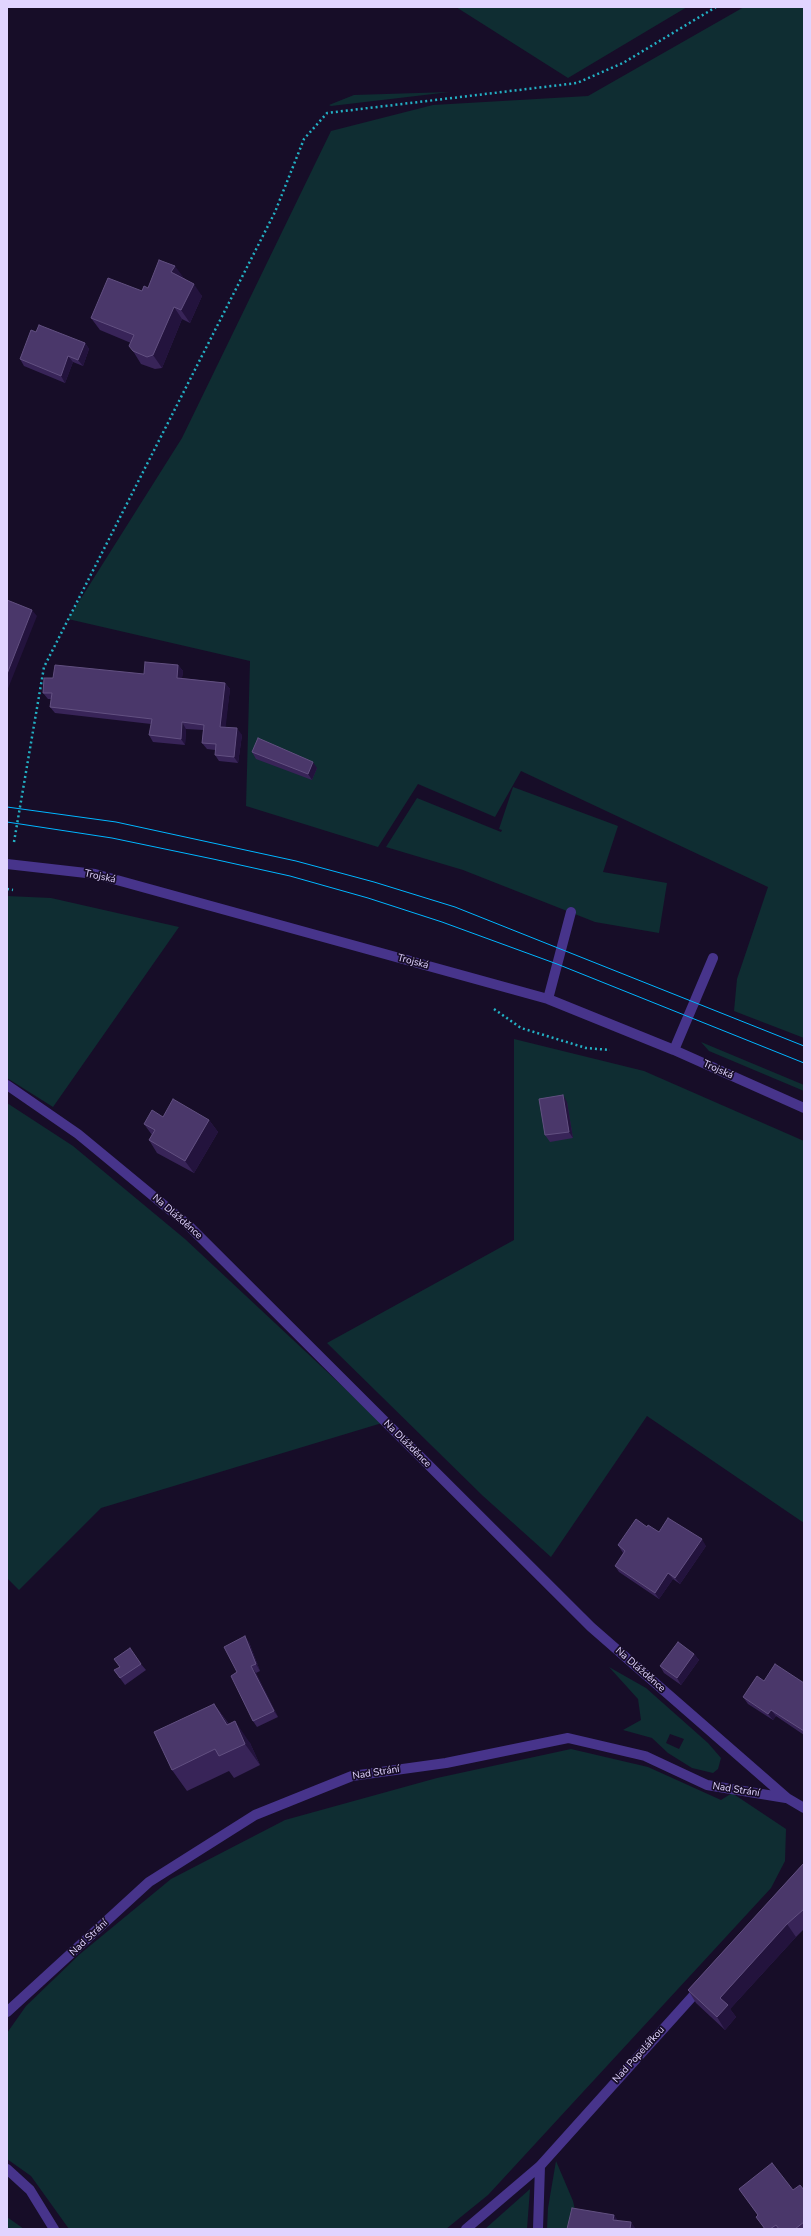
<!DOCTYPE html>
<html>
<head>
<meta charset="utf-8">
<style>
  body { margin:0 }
  #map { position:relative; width:811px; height:2236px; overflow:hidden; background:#170d28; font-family:"Nunito Sans",sans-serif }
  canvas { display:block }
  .frame { position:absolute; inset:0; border:8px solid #e1d4ff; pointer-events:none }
</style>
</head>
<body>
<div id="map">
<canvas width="811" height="2236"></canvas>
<div class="frame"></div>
</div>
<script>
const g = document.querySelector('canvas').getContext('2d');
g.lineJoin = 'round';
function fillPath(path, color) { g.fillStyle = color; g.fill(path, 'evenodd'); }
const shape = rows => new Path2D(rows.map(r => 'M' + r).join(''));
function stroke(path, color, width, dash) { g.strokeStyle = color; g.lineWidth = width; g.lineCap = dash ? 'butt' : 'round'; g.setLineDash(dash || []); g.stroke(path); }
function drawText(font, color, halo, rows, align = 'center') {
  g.font = font + ' "Nunito Sans",sans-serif'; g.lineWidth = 3.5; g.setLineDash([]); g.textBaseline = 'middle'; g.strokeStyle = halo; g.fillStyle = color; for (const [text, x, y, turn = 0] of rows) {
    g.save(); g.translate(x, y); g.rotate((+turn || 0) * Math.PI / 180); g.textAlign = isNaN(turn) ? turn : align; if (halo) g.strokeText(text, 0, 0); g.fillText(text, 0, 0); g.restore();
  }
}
fillPath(shape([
  [456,7,687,7,568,78],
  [744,7,804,7,804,1038,734,1011,737,979,768,887,521,771,495,817,418,784,378,847,246,806,250,661,68,619,182,438,331,131,433,105,588,96],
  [450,92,331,106,329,105,354,95],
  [513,787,618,826,603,872,667,883,659,933,595,922,463,870,386,847,417,798,501,832,502,830,499,829],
  [7,896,51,898,179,927,53,1107,7,1078],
  [514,1039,644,1071,804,1141,804,1523,647,1416,551,1557,483,1496,327,1343,514,1240],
  [701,1042,804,1085,804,1091,709,1051],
  [7,1103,73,1146,185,1239,382,1423,101,1508,19,1590,7,1578],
  [609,1667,646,1688,708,1743,721,1758,718,1769,713,1773,692,1768,668,1753,652,1738,623,1730,641,1720,638,1699],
  [670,1734,684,1739,679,1749,666,1743],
  [571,1749,648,1767,721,1800,732,1793,786,1829,785,1861,771,1888,488,2195,446,2229,69,2229,31,2176,7,2159,7,2033,26,2006,80,1954,171,1879,285,1820,437,1778],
  [556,2161,573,2201,576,2214,573,2229,547,2229,548,2208],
  [530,2189,527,2229,485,2229],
  [7,2217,24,2229,7,2229]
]), '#0f2d32');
stroke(shape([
  [14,842,44,667,275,212,304,139,327,113,577,83,623,63,716,7],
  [7,889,13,890],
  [494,1009,521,1028,586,1048,610,1050]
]), '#23b0c4', 2.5, [2, 3]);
stroke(shape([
  [7,864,95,874,548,999,674,1050,804,1108],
  [548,999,571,912],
  [674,1050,713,958],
  [7,1085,78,1134,187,1224,591,1627,787,1798,804,1808],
  [7,2012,149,1882,255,1815,352,1776,446,1763,568,1738,645,1756,707,1785,786,1798],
  [7,2169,30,2190,54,2229],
  [466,2229,540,2166,701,1987],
  [538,2229,540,2166]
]), '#47348b', 10);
stroke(shape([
  [7,807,116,822,296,861,374,882,455,907,804,1046],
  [7,822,112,838,213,859,290,876,368,898,442,922,557,964,804,1063]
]), '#00b6ff', 1);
fillPath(shape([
  [184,278,202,296,190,323,182,319,162,368,155,369,141,364,133,351,131,343,100,330,91,318,148,288],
  [36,332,85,343,89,349,83,366,73,362,65,383,24,366,20,359],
  [178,665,183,671,182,678,225,683,230,689,225,727,242,735,238,763,219,761,215,755,215,750,207,749,202,743,203,730,186,729,185,745,153,742,149,735,151,724,55,713,50,707,51,699,48,699,43,693,53,678,144,674],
  [252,752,317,768,312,780,256,759],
  [567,1102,573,1138,550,1142,545,1135],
  [163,1117,209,1120,218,1132,194,1173,157,1153,149,1140,152,1135,144,1124],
  [647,1527,659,1532,706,1546,680,1584,673,1579,659,1599,619,1572,615,1566,623,1553,618,1545],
  [249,1642,260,1671,256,1673,278,1717,257,1727,253,1721,237,1672],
  [694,1654,699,1660,681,1685,664,1673,660,1666],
  [141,1664,146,1670,125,1685,114,1670],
  [764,1681,804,1683,804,1735,776,1716,773,1720,748,1704,743,1697],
  [214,1704,229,1724,250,1743,260,1765,234,1778,229,1771,187,1791,172,1770],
  [804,1863,804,1929,796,1937,730,2009,736,2017,725,2030,696,2003,688,1990],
  [739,2189,793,2190,804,2190,804,2229,765,2229,756,2217,758,2215]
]), '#382458');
fillPath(shape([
  [175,266,184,278,180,284,171,272],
  [194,284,202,296,190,323,181,310],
  [174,307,182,319,162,368,153,355],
  [85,343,89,349,83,366,78,360],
  [68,356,73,362,65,383,61,376],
  [32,610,37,616,7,691,7,674],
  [178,665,183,671,181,684,177,678],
  [225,683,230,689,225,733,220,727],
  [182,722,186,729,185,745,181,739],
  [237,728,242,735,238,763,234,757],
  [313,762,317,768,312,780,308,774],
  [563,1095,567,1102,573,1138,569,1132],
  [209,1120,218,1132,194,1173,185,1161],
  [702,1539,706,1546,680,1584,675,1578],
  [668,1573,673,1579,659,1599,655,1593],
  [245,1636,249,1642,260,1671,256,1664],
  [694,1654,699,1660,681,1685,677,1678],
  [251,1666,256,1673,278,1717,274,1711],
  [214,1704,229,1725,242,1747,227,1725],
  [771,1710,776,1716,773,1720,768,1714],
  [235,1721,250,1743,260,1765,245,1744],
  [787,1924,796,1937,730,2009,736,2017,725,2030,717,2017,720,1998],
  [614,2215,619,2222,613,2220],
  [631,2222,636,2229,630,2229]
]), '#23133d');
const building = shape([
  [159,260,175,266,171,272,194,284,181,310,174,307,153,355,147,357,133,351,129,346,134,335,91,318,108,278,142,291,144,286,148,288,159,260],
  [39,325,85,343,78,360,68,356,61,376,20,359,31,330,36,332,39,325],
  [7,600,32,610,7,674,7,600],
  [145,662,178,665,177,678,225,683,220,727,237,728,234,757,215,755,216,744,202,743,204,725,182,722,181,739,149,735,152,719,50,707,52,693,43,693,44,678,53,678,55,665,144,674,145,662],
  [258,738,313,762,308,774,252,752,258,738],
  [563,1095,569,1132,545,1135,539,1099,563,1095],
  [173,1099,209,1120,185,1161,149,1140,155,1130,144,1124,152,1110,163,1117,173,1099],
  [668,1518,702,1539,675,1578,668,1573,655,1593,615,1566,625,1551,618,1545,636,1519,647,1527,648,1525,659,1532,668,1518],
  [245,1636,256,1664,251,1666,274,1711,253,1721,231,1676,237,1672,224,1647,245,1636],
  [678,1642,694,1654,677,1678,660,1666,678,1642],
  [130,1648,141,1664,120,1678,114,1670,120,1667,114,1659,130,1648],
  [775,1664,804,1683,804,1731,771,1710,768,1714,743,1697,757,1676,764,1681,775,1664],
  [214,1704,227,1725,235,1721,245,1744,219,1756,215,1749,172,1770,154,1732,214,1704],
  [804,1863,804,1909,787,1924,720,1998,728,2005,717,2017,688,1990,804,1863],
  [772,2163,793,2190,800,2185,804,2190,804,2222,795,2229,779,2229,776,2225,770,2229,765,2229,756,2217,758,2215,739,2189,772,2163],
  [572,2208,614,2215,613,2220,631,2222,630,2229,567,2229,572,2208]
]);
fillPath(building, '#4a376a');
stroke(building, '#625081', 1);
drawText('10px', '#e1d4ff', '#170d28', [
  ["Trojská",100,877,12],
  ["Trojská",413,962,15],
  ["Trojská",718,1070,24],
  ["Na Dlážděnce",177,1217,41],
  ["Na Dlážděnce",407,1444,45],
  ["Na Dlážděnce",640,1670,41],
  ["Nad Strání",376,1773,-9],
  ["Nad Strání",736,1790,9],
  ["Nad Strání",89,1938,-43],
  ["Nad Popelářkou",639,2055,-48]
]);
</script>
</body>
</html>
